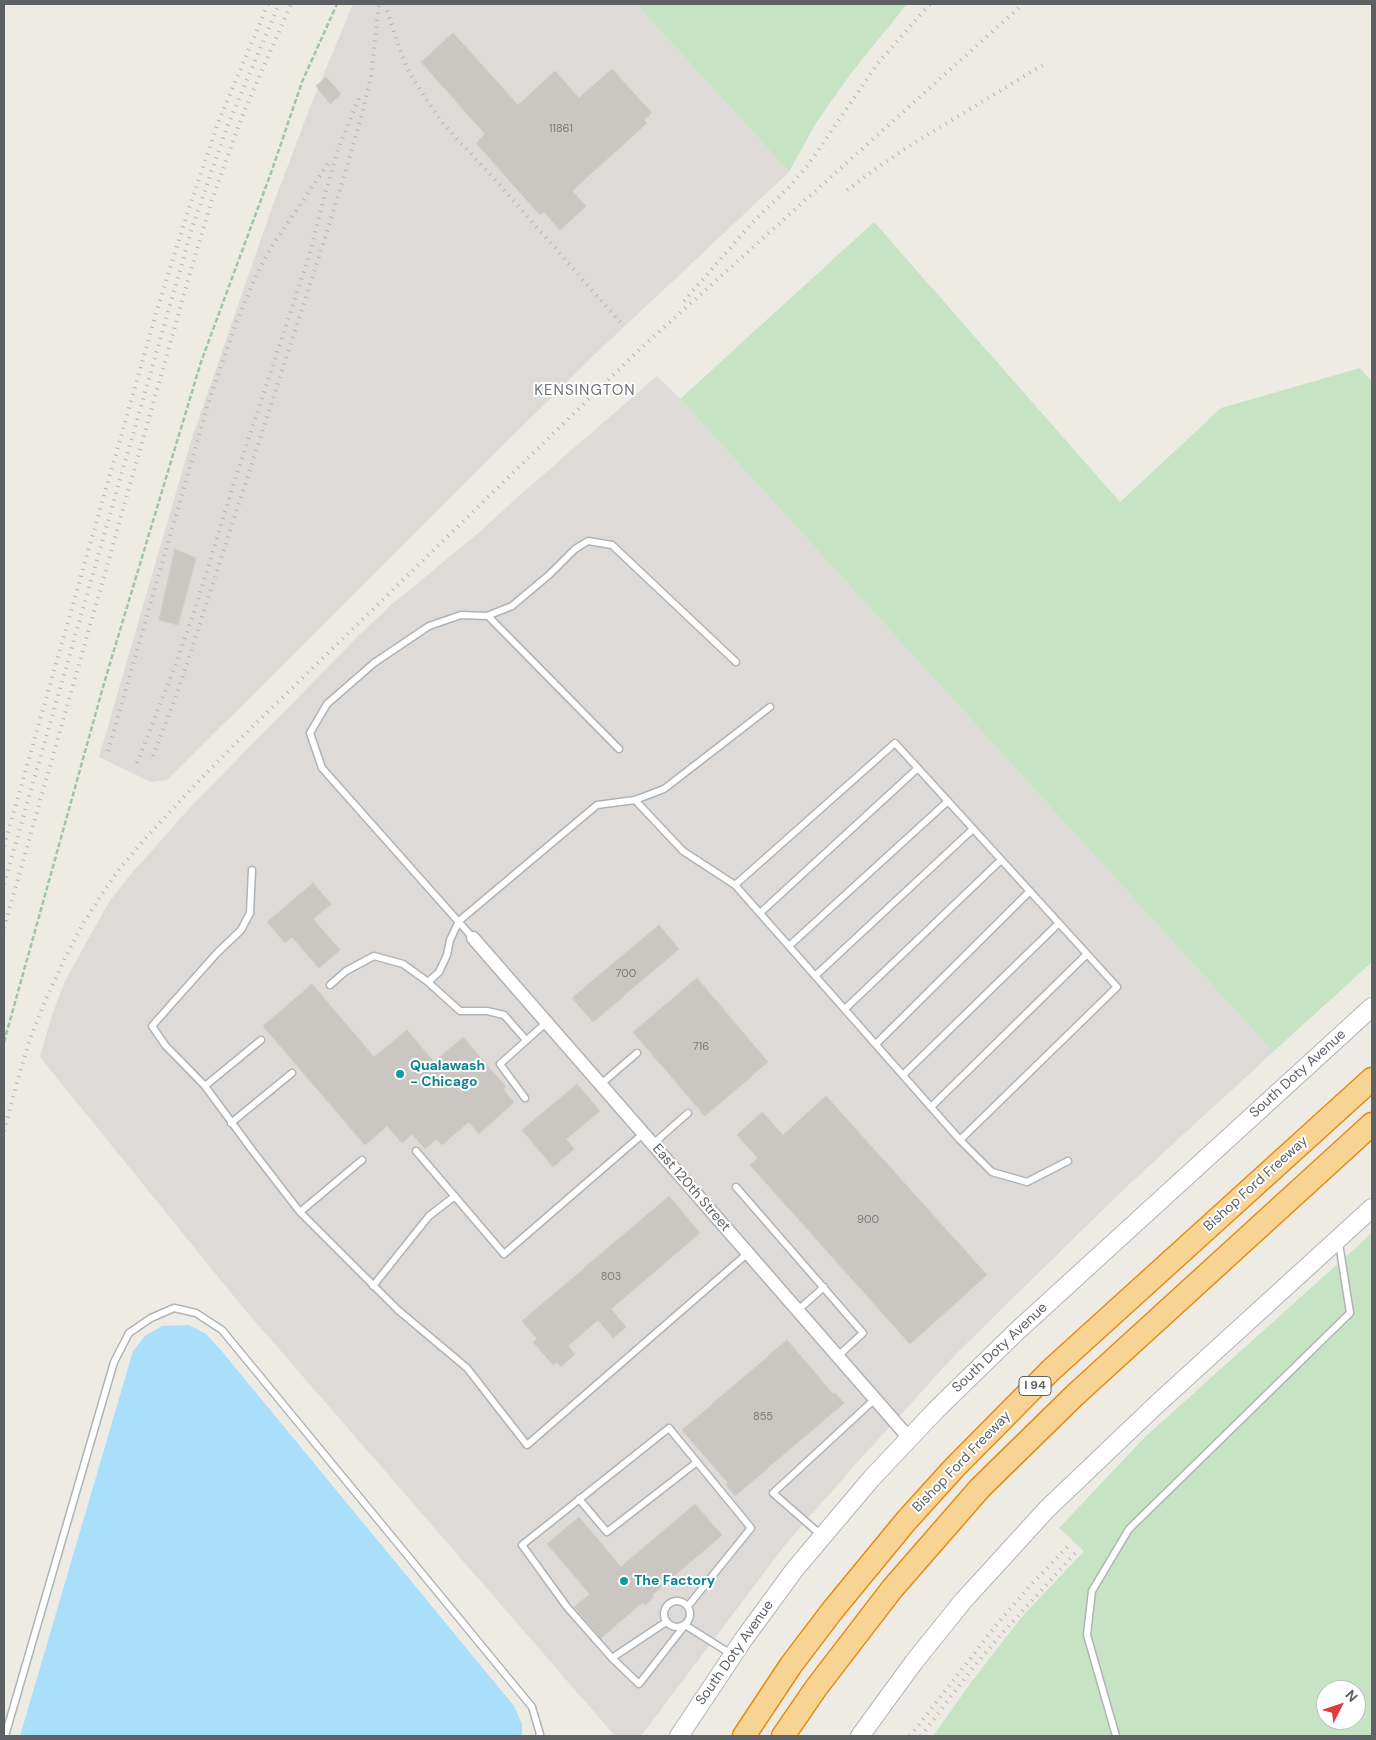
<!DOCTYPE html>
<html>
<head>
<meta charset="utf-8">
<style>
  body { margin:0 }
  #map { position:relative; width:1376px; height:1740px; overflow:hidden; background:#eeebe5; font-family:"DM Sans",sans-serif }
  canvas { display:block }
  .frame { position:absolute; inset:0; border:5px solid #5d6164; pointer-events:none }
  .north { position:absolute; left:1316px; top:1680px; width:50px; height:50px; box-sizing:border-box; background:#fff; border:1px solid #bec0c1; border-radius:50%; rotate:49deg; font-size:14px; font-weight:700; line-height:20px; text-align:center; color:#5d6164 }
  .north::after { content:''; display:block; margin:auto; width:18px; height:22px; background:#df3a3e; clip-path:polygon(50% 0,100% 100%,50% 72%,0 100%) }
</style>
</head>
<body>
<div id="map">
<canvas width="1376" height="1740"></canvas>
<div class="frame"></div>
<div class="north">N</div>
</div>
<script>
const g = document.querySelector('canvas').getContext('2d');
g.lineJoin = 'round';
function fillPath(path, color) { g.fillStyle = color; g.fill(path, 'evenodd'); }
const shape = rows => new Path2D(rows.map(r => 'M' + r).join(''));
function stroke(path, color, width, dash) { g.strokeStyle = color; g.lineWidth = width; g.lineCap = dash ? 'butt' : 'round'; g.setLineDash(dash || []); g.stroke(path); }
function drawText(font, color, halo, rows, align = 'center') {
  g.font = font + ' "DM Sans",sans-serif'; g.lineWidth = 4; g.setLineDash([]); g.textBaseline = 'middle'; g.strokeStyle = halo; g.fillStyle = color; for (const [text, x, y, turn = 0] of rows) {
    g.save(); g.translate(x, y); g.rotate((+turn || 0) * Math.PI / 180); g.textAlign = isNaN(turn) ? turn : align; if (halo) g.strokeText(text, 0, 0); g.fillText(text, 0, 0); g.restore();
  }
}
fillPath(shape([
  [353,4,636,4,789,172,593,356,167,780,151,782,99,757,191,441,270,213,312,102],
  [657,376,680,399,1273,1052,1122,1191,955,1355,854,1466,785,1545,641,1736,615,1736,240,1304,40,1057,51,1018,65,981,109,902,131,874,186,812,357,637,391,605,482,530,521,494]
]), '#dddad7');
fillPath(shape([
  [636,4,907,4,852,72,816,123,789,172],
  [874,222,1120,502,1221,408,1360,368,1372,382,1372,962,1273,1052,680,399],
  [1372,1233,1372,1736,933,1736,972,1681,1021,1618,1084,1551,1059,1528,1145,1437],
  [1326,1690,1356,1690,1356,1720,1326,1720]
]), '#c6e4c3');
fillPath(shape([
  [189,1325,206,1334,220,1349,514,1706,522,1724,522,1736,20,1736,133,1351,145,1336,162,1326]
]), '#a9dffa');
const building = shape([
  [453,33,518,105,555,71,579,98,612,69,652,113,644,120,647,123,572,191,586,206,560,230,544,212,540,215,476,143,485,134,421,62,453,33],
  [326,77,341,94,330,104,316,86,326,77],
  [175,549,196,558,178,625,159,620,175,549],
  [313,883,331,904,313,919,340,950,319,968,292,937,285,943,267,922,313,883],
  [659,925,679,949,593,1022,572,998,659,925],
  [697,978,768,1062,705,1116,633,1032,697,978],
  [312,984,374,1057,407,1030,434,1062,463,1037,506,1087,503,1089,514,1102,479,1134,469,1122,442,1145,436,1139,425,1149,412,1134,402,1143,387,1126,365,1145,263,1026,312,984],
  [577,1084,600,1111,566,1139,574,1149,553,1167,522,1130,577,1084],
  [826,1096,987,1275,910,1344,750,1165,758,1158,737,1135,762,1112,783,1135,826,1096],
  [669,1196,700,1233,611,1309,626,1327,613,1338,598,1320,568,1346,575,1354,561,1367,557,1362,553,1365,533,1342,537,1339,522,1321,669,1196],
  [787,1340,833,1394,835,1393,844,1403,735,1496,726,1485,728,1483,682,1430,787,1340],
  [695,1504,722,1535,652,1595,654,1597,645,1605,643,1602,601,1638,574,1607,590,1594,547,1544,579,1517,621,1567,695,1504]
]);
fillPath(building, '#cac6c1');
stroke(building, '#d3ccc4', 1);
const lane = shape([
  [488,616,619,749],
  [635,800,683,851,735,885,960,1140,992,1172,1027,1182,1068,1161],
  [252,870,250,913,241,930,217,953,152,1026,165,1045,205,1086,252,1150,300,1212,398,1310,467,1368,527,1445,748,1253],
  [735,885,895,743,1117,987,960,1140],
  [760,913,918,768],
  [473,938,322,768,310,733,327,704,374,663,429,626,461,615,487,616,512,606,550,574,575,549,588,541,612,545,736,662],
  [789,946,948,801],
  [815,976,973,829],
  [428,982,439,972,447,955,450,940,459,921,597,805,635,800,664,789,770,707],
  [330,985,346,971,374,956,403,964,428,982,460,1011,487,1011,504,1015,526,1040],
  [845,1009,1001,860],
  [876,1044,1030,891],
  [903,1075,1059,923],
  [601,1084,637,1053],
  [205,1086,261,1040],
  [525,1098,500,1064,547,1022],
  [931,1107,1087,954],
  [231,1123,292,1073],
  [653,1144,688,1113],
  [416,1151,504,1254,644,1133],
  [736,1187,863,1333,838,1356],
  [300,1212,362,1160],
  [373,1286,429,1216,455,1196],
  [798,1310,824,1287],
  [579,1499,607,1532,697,1462],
  [821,1535,773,1493,876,1398],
  '664 1614a13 13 0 1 1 26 0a13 13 0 1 1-26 0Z',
  [688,1606,751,1528,669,1428,522,1545,567,1607,612,1658,639,1684,685,1625,731,1654],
  [612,1658,666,1622],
  [5,1736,114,1362,129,1333,151,1318,174,1308,196,1313,222,1330,532,1707,540,1734,539,1736],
  [1116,1736,1087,1635,1092,1591,1129,1529,1350,1313,1339,1243]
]);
const street = shape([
  [473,938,909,1438]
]);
const secondary = shape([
  [679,1736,743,1640,795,1569,871,1479,936,1410,1016,1332,1372,1007],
  [860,1736,914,1662,963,1601,1047,1509,1156,1405,1372,1208]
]);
const highway = shape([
  [744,1736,791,1665,832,1611,906,1521,955,1467,1051,1370,1372,1079],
  [783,1736,816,1688,892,1589,980,1488,1075,1395,1372,1124]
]);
stroke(lane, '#b0b3b6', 9);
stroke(street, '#b0b3b6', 15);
stroke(secondary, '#b1b5b9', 20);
stroke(highway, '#e68c0e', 25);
stroke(shape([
  [4,1042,105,680,201,362,272,170,302,82,337,4]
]), '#9dc5a4', 2.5, [5, 2.5]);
stroke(lane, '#fff', 6);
stroke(street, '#fff', 12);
stroke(secondary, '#fff', 18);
stroke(highway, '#f7d394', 22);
stroke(shape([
  [385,4,400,50,410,74,428,102,444,125,490,174,620,322],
  [847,190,881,165,914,143,1046,63],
  [684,301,751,224,789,187,808,165,878,63,930,4],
  [108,751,208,404,235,326,258,271,272,246,330,161],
  [153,756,179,688,328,229,350,156,363,110,371,76,379,4],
  [137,763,177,661,197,603,233,486,309,256,325,194,338,149,361,93],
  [4,846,157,310,188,211,218,123,268,4],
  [4,884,193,225,227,127,279,4],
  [4,928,195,256,212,200,243,114,291,4],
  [4,1131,19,1075,30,1039,45,1001,66,956,84,922,102,894,120,868,145,839,190,790,246,733,640,349,1023,4],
  [910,1736,998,1623,1029,1587,1071,1543],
  [921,1736,972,1669,999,1637,1078,1550]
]), '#b3b4b4', 4, [1, 6]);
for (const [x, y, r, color] of [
  [400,1074,5,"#0f9aa8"],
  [624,1581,5,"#0f9aa8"]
]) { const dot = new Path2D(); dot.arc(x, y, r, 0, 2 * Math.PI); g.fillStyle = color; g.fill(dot); stroke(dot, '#fff', 2); }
drawText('11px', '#787a7b', null, [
  ["11861",561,129],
  ["700",626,974],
  ["716",701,1047],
  ["900",868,1220],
  ["803",611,1277],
  ["855",763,1417]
]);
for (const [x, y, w] of [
  [1035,1386,32]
]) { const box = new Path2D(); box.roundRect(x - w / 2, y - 9.5, w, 19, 4); g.fillStyle = '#fff'; g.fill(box); stroke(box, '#5d6164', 1); }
drawText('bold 12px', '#5d6164', null, [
  ["I 94",1035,1386]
]);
drawText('bold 14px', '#0d838f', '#fff', [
  ["Qualawash",410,1066],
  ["- Chicago",410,1082],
  ["The Factory",634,1581]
], 'left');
drawText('14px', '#5d6164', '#fff', [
  ["South Doty Avenue",1298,1074,-42],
  ["Bishop Ford Freeway",1256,1184,-42],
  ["East 120th Street",691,1188,49],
  ["South Doty Avenue",1000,1348,-43],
  ["Bishop Ford Freeway",962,1462,-46],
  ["South Doty Avenue",735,1653,-55]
]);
g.letterSpacing = '1px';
drawText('15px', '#6e7376', '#fff', [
  ["KENSINGTON",585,391]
]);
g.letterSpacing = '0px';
</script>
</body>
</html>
